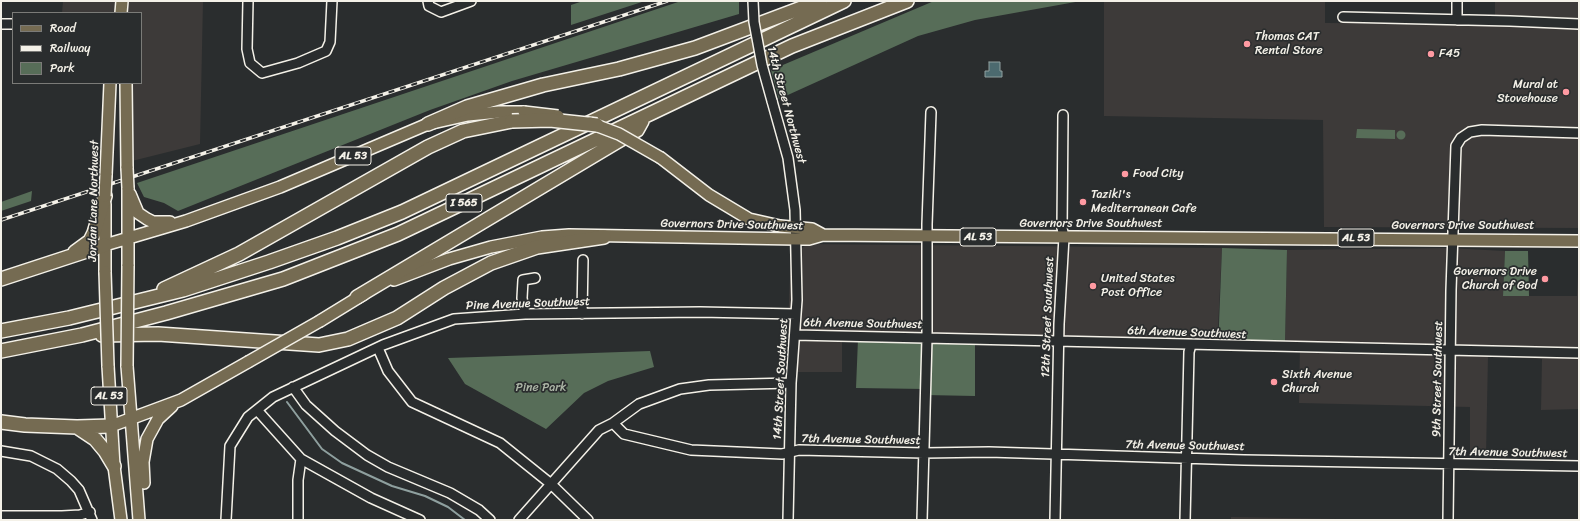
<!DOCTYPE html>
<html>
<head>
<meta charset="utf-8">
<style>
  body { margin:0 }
  #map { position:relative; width:1580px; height:521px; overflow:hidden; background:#2a2d2e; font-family:Sriracha,sans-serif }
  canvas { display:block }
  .frame { position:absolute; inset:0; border:2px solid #f4f1e8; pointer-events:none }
  .legend { position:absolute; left:12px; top:12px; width:130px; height:72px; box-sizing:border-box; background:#2a2d2e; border:1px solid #7b7b78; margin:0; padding:5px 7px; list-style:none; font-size:12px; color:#f4f1e8 }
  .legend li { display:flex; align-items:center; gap:8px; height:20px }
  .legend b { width:20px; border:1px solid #7b7b78 }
</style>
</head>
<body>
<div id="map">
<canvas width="1580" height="521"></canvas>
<div class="frame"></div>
<ul class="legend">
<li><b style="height:5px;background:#756b52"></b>Road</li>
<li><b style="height:5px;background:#f4f1e8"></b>Railway</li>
<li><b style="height:11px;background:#576d58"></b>Park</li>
</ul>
</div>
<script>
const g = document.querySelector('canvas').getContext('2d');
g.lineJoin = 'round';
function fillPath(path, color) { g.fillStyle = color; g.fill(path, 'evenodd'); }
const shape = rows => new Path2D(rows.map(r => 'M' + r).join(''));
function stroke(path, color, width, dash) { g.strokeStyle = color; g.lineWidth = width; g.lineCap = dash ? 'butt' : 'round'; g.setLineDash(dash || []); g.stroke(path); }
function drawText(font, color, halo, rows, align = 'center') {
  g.font = font + ' Sriracha,sans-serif'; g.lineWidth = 3.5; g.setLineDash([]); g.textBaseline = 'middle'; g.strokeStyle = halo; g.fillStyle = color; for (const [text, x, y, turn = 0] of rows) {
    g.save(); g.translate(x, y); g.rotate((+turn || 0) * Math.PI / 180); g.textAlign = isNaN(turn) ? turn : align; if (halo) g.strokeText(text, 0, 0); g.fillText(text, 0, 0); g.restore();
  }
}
fillPath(shape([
  [63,1,203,1,200,144,132,161,131,83,141,83,141,13,62,13],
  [1104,1,1325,1,1325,23,1495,24,1495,1,1579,1,1579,228,1324,227,1323,120,1104,116],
  [808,244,1222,248,1217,349,842,340,842,372,786,372,791,255],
  [1449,248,1505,251,1503,296,1577,296,1579,252,1579,409,1541,410,1542,359,1488,356,1486,456,1470,455,1470,407,1299,403,1300,343,1285,342,1287,250],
  [1231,517,1337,519,1337,520,1231,520]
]), '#3d3a39');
fillPath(shape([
  [583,1,645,1,571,25,571,5],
  [681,1,739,1,739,14,512,81,430,110,178,211,164,203,144,197,137,183],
  [934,1,1081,1,975,20,918,36,779,99,771,70],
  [1357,129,1395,130,1395,139,1356,138],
  '1396.5 135a4.5 4.5 0 1 1 9 0a4.5 4.5 0 1 1-9 0Z',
  [32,191,31,201,1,211,1,202],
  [1222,248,1287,250,1285,342,1242,341,1218,349],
  [1505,251,1528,251,1529,296,1503,296],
  [858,339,975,342,975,396,925,395,925,389,856,388],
  [650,351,654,367,608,381,584,393,546,429,465,384,448,358]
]), '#576d58');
const water = shape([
  [989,62,1000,62,1000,71,1002,71,1002,77,985,77,985,71,989,71,989,62]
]);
fillPath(water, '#4c6a6f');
stroke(water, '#8fa09f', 1);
stroke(shape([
  [287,402,322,449,342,463,392,486,425,496,448,507,465,520]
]), '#8fa09f', 2);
const minor = shape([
  [248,1,247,49,250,63,262,73,298,63,326,51,330,42,332,1],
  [428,1,429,6,441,12,471,1],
  [1343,17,1510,21,1579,24],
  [1457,20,1457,1],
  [1,24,13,24],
  [772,101,788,158,795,210,797,300,791,383,788,520],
  [525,314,522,298,523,280,535,278],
  [582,314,583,260],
  [795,335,1579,353],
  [378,348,388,371,412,402,500,443,551,484,588,520],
  [293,387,306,405,335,431,367,455,388,467,450,493,479,510,490,520],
  [257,410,301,459,371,498,420,520],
  [613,423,624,434,691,450,782,454,799,450,924,453,989,452,1244,460,1579,466],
  [1,451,31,456,57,469,71,481,79,490,92,520],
  [1,516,62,516,80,515,90,512],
  [226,520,230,446,248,417,273,397,383,345,454,319,525,314,700,312,796,314],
  [298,520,298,480,301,459],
  [519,520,599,430,613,423,639,404,680,389,709,385,791,383],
  [922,520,927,338,927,224,931,112],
  [1055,520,1059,324,1064,237,1062,228,1063,115],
  [1185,520,1189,352,1191,345],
  [1448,520,1451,290,1456,146,1461,138,1470,132,1482,130,1579,133]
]);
const major = shape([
  [121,13,122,1],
  [126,83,127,168],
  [661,158,709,195,749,219,780,226,812,229,823,235],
  [106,175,110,83],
  [128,188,128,266],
  [130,194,138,213,147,219,153,222,170,222],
  [105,204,105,272],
  [105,245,186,221,280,187,428,124,468,115,499,112,524,112],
  [394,280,449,259,491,247,542,237,569,235,796,239,809,239,823,235,1579,241],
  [320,321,364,294],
  [108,366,114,466,121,520],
  [127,366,139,520],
  [111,426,181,400,248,362],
  [144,483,143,462,147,439,158,419,172,406]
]);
const highway = shape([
  [428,124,467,107,543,85,619,69,695,48,820,1],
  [75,252,90,241,94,233,105,196],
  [1,279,105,245],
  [164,289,239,254,428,147,463,131,512,121],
  [357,297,615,143,637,130,642,121],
  [1,331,69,318,183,290,269,262,337,238,402,212,844,1],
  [102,335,158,334,319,345,348,339,397,318,444,288,491,263,537,247,604,237],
  [1,351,82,335,166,313,283,279,398,234,792,46,907,1],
  [1,422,25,425,77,427,111,426],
  [77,427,95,439,105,451,114,466]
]);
stroke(minor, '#f4f1e8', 12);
stroke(major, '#f4f1e8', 14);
stroke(highway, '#f4f1e8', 16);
stroke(minor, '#2a2d2e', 9);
stroke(major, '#756b52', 11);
stroke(highway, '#756b52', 13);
const rail = shape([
  [1,220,667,1]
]);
stroke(rail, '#f4f1e8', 3.5);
stroke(rail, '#2a2d2e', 2, [6]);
const minorBridge = shape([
  [753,1,754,22,762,65,772,101]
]);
const majorBridge = shape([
  [524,112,558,116],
  [590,123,619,134,661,158],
  [127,168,128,188],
  [105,196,106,175],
  [105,272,108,366],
  [248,362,320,321],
  [127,366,128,266]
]);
const highwayBridge = shape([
  [512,121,550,120,597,125]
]);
stroke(minorBridge, '#f4f1e8', 12, []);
stroke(majorBridge, '#f4f1e8', 14, []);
stroke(highwayBridge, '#f4f1e8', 16, []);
stroke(minorBridge, '#2a2d2e', 9);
stroke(majorBridge, '#756b52', 11);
stroke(highwayBridge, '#756b52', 13);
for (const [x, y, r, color] of [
  [1247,44,4,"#ff9aa2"],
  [1431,54,4,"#ff9aa2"],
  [1566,92,4,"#ff9aa2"],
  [1125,174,4,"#ff9aa2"],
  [1083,202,4,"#ff9aa2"],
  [1545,279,4,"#ff9aa2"],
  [1093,286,4,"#ff9aa2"],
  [1274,382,4,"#ff9aa2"]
]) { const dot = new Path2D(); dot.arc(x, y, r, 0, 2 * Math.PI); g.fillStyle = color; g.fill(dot); stroke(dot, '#2a2d2e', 1.5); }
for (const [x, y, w] of [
  [353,156,36],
  [464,203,36],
  [978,237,36],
  [1356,238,36],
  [109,396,36]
]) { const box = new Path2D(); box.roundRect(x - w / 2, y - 9, w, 18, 3); g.fillStyle = '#2a2d2e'; g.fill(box); stroke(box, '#f4f1e8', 1); }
drawText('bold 11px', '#f4f1e8', null, [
  ["AL 53",353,156],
  ["I 565",464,203],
  ["AL 53",978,237],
  ["AL 53",1356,238],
  ["AL 53",109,396]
]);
drawText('12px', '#f4f1e8', '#2a2d2e', [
  ["Thomas CAT",1255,37],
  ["Rental Store",1255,51],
  ["F45",1439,54],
  ["Mural at",1558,85,"right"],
  ["Stovehouse",1558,99,"right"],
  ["Food City",1133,174],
  ["Taziki's",1091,195],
  ["Mediterranean Cafe",1091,209],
  ["Governors Drive",1537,272,"right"],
  ["Church of God",1537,286,"right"],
  ["United States",1101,279],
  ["Post Office",1101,293],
  ["Sixth Avenue",1282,375],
  ["Church",1282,389]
], 'left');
drawText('12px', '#f4f1e8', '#2a2d2e', [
  ["14th Street Northwest",786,105,75],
  ["Jordan Lane Northwest",94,201,-89],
  ["Governors Drive Southwest",1091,224],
  ["Governors Drive Southwest",732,225,1],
  ["Governors Drive Southwest",1463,226],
  ["Pine Avenue Southwest",528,304,-2],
  ["12th Street Southwest",1048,317,-88],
  ["6th Avenue Southwest",863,324,1],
  ["6th Avenue Southwest",1187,333,2],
  ["14th Street Southwest",781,379,-87],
  ["9th Street Southwest",1438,379,-89],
  ["7th Avenue Southwest",861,440,1],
  ["7th Avenue Southwest",1185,446,1],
  ["7th Avenue Southwest",1508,453,1]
]);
drawText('12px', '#adb6a7', '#2a2d2e', [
  ["Pine Park",541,388]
]);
</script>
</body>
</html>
